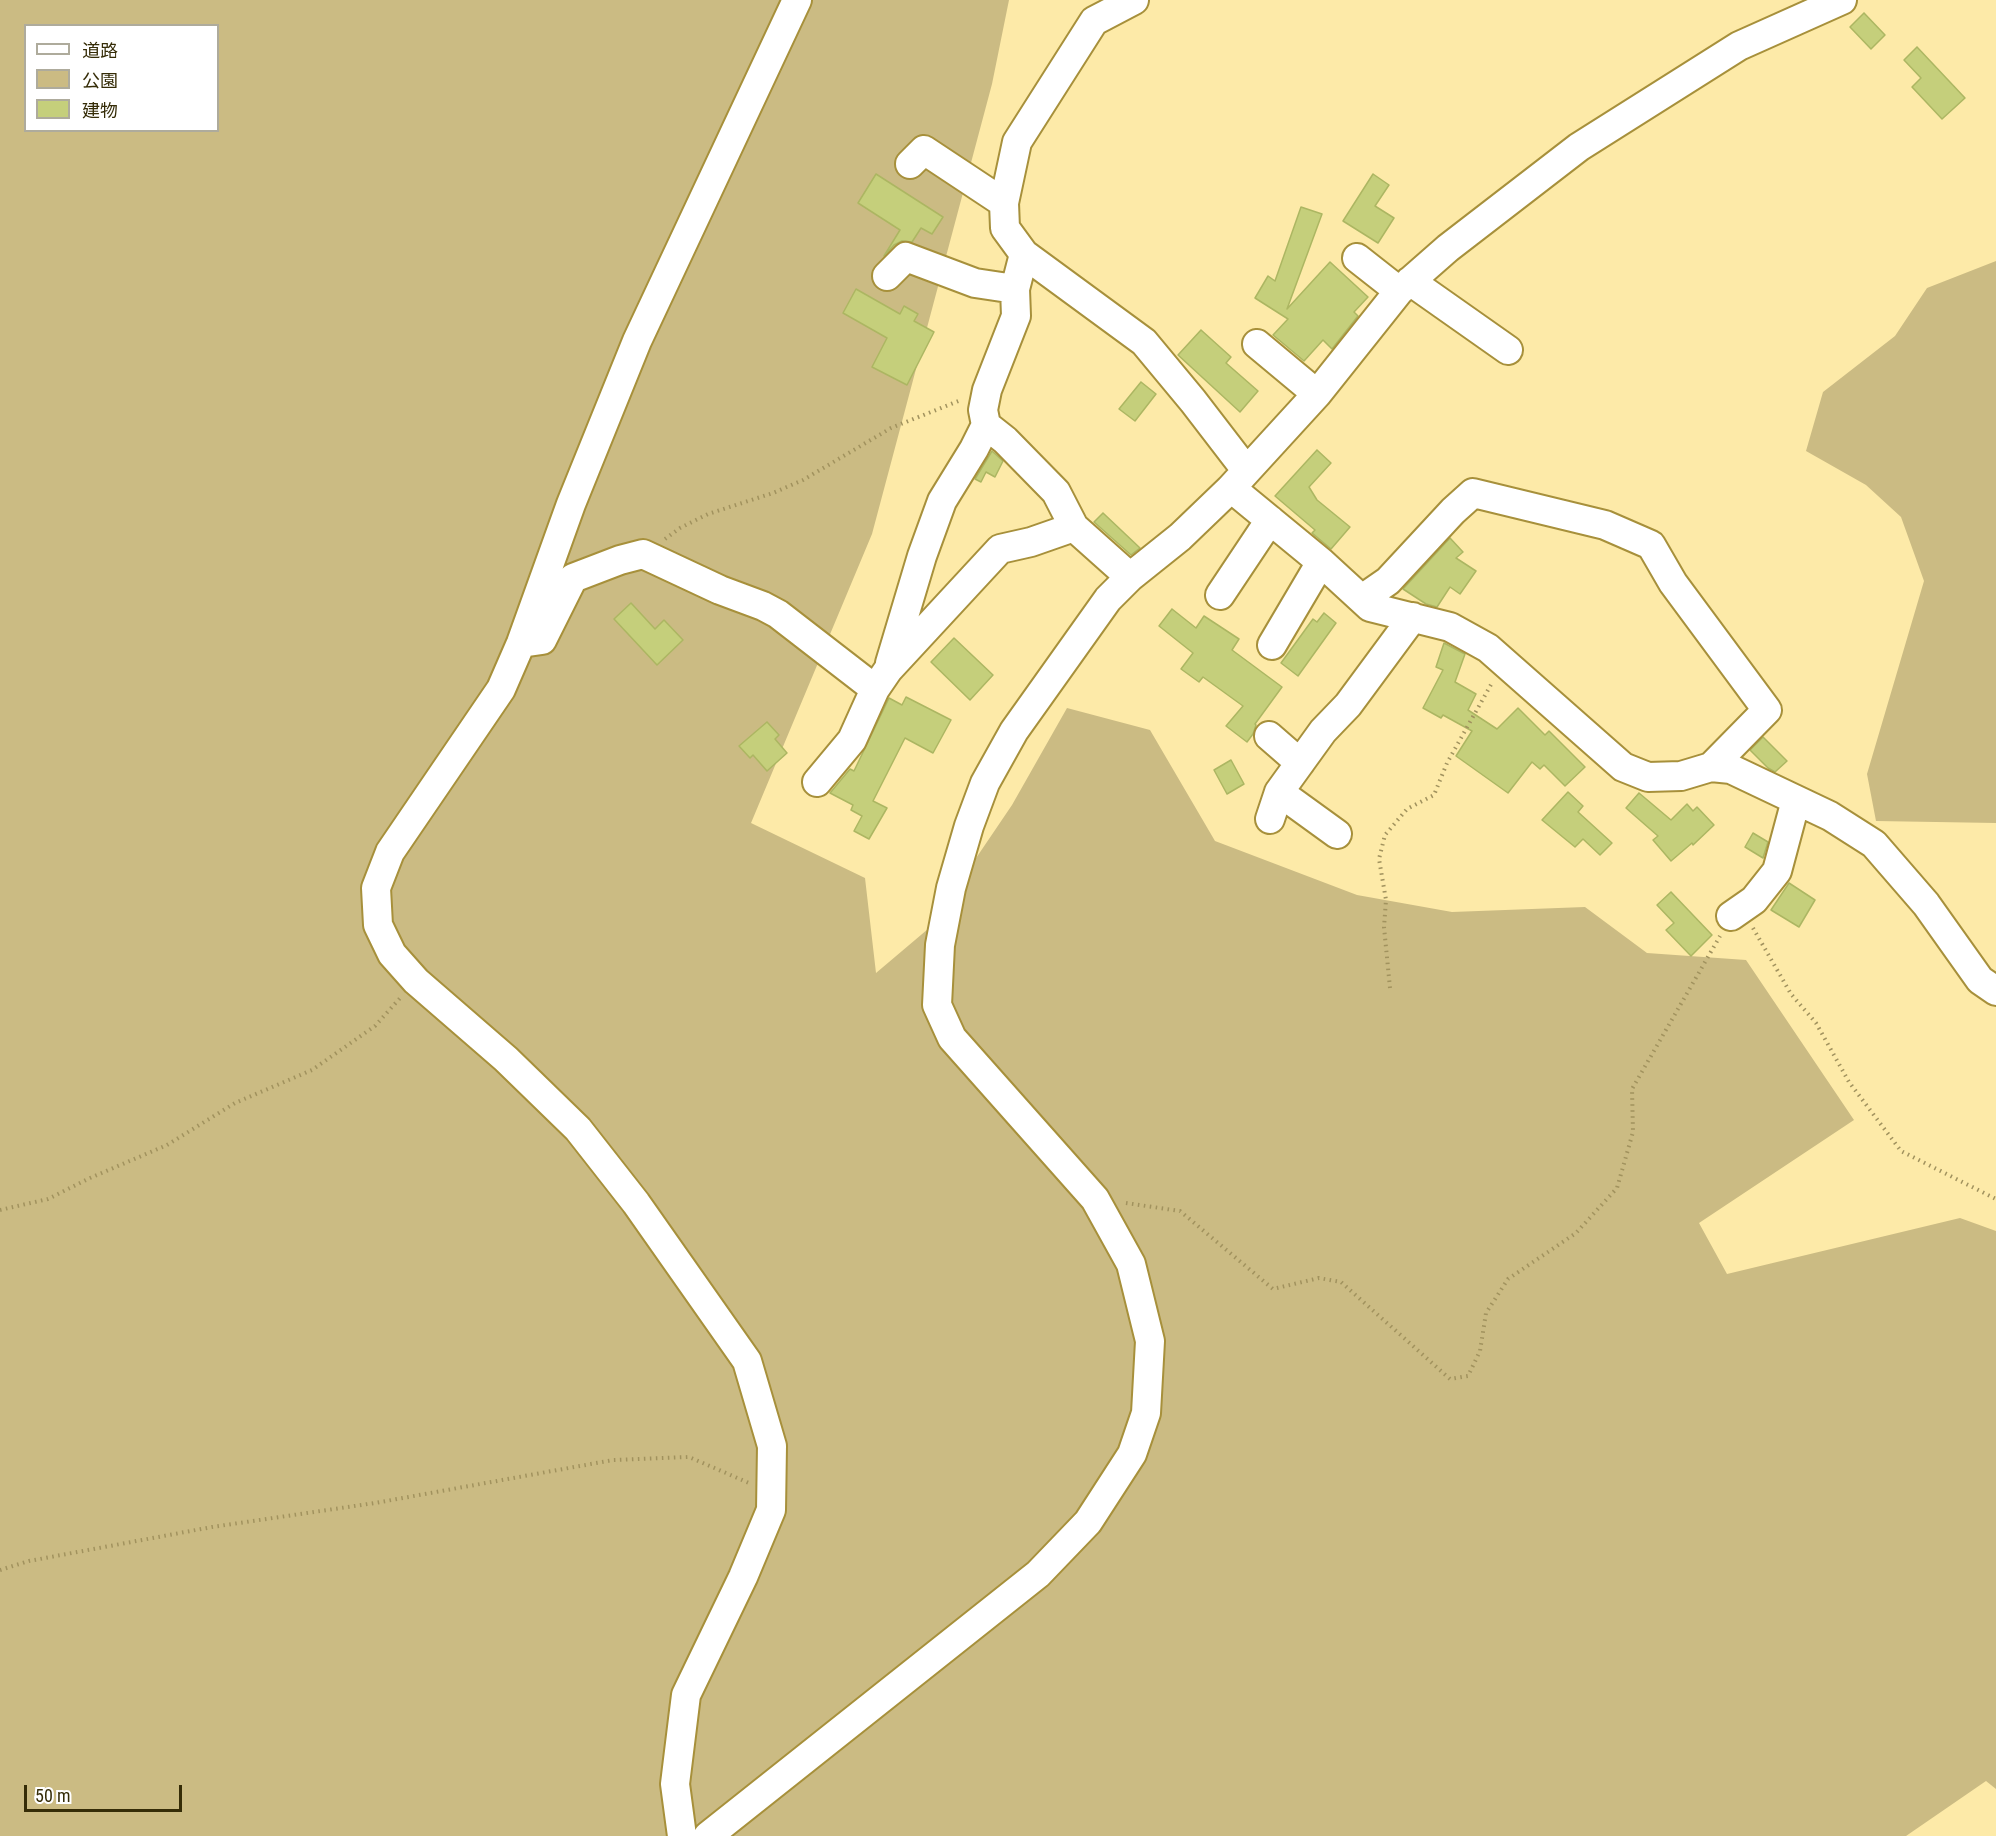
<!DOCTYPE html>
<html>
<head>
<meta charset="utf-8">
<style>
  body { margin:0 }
  #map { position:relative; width:1996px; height:1836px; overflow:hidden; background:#fdeaa8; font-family:"Roboto Condensed","Noto Sans JP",sans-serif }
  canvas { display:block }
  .legend { position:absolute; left:24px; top:24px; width:195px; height:108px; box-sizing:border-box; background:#fff; border:2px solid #aeab9c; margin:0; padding:8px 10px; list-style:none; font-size:18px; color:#352c07 }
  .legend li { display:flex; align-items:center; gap:12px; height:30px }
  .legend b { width:30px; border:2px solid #aeab9c }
  .scale { position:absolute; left:24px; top:1785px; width:158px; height:27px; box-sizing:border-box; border:3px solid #352c07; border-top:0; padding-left:8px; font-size:18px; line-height:21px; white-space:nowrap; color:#352c07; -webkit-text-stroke:4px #fff; paint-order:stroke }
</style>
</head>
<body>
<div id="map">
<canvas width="1996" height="1836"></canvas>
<ul class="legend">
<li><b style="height:8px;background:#fff"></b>道路</li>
<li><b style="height:16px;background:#cbbb83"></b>公園</li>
<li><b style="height:16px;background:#c5cf7b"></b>建物</li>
</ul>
<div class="scale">50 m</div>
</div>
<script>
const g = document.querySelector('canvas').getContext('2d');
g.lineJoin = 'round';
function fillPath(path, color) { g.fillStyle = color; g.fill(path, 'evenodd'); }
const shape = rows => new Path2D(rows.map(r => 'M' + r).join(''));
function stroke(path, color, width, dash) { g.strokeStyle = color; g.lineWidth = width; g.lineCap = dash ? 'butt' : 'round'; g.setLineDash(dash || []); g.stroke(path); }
fillPath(shape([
  [0,0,1009,0,992,84,872,534,751,823,865,878,876,973,928,929,1012,805,1067,708,1150,730,1215,841,1357,895,1452,912,1585,907,1647,953,1746,960,1854,1120,1699,1223,1727,1274,1960,1218,1996,1231,1996,1789,1986,1781,1906,1836,0,1836],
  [26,26,218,26,218,130,26,130],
  [1996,261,1996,823,1876,821,1867,774,1924,581,1901,517,1866,485,1806,451,1823,392,1895,336,1927,288]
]), '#cbbb83');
const building = shape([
  [1864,13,1885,35,1871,49,1850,27,1864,13],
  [1917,47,1965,98,1942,119,1912,87,1921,78,1904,60,1917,47],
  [876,174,943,217,932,234,921,228,912,242,902,241,894,245,884,256,900,230,858,203,876,174],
  [1373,174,1389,185,1375,206,1394,218,1378,243,1343,221,1373,174],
  [1301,207,1322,214,1287,309,1330,262,1368,297,1354,312,1358,316,1332,349,1323,340,1304,361,1273,335,1288,319,1255,298,1268,276,1275,281,1301,207],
  [856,289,900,314,904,306,918,314,914,321,934,332,907,385,872,367,887,338,843,313,856,289],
  [1201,330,1231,357,1226,363,1258,391,1240,412,1178,355,1201,330],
  [1141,382,1156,394,1135,421,1119,409,1141,382],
  [1317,450,1331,463,1309,487,1317,500,1350,527,1331,549,1312,533,1315,530,1275,496,1317,450],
  [992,451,1003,461,995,477,986,472,981,482,975,479,992,451],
  [1103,513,1140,548,1131,555,1094,522,1103,513],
  [1450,538,1463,552,1456,558,1476,571,1460,594,1450,587,1437,607,1426,604,1403,589,1450,538],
  [631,603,655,629,664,620,683,640,657,665,614,619,631,603],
  [1172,609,1196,628,1204,616,1239,639,1232,650,1282,687,1255,724,1256,725,1253,734,1247,742,1226,726,1243,706,1203,677,1199,682,1181,669,1193,653,1159,626,1172,609],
  [1324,613,1336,623,1298,676,1281,663,1313,619,1317,622,1324,613],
  [954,638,993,675,970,700,931,662,954,638],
  [1444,643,1465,654,1455,682,1476,694,1468,710,1497,729,1518,708,1545,735,1549,731,1585,767,1565,786,1544,765,1540,769,1532,762,1508,793,1456,756,1472,731,1443,715,1441,718,1423,708,1443,670,1436,667,1444,643],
  [906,697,951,720,933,753,905,738,873,801,887,808,869,839,854,831,862,816,851,810,853,805,830,793,850,769,854,771,889,698,902,705,906,697],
  [767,722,779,735,775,739,787,753,767,771,753,755,750,758,739,746,767,722],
  [1763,737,1787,761,1775,772,1768,768,1750,750,1763,737],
  [1231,760,1244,784,1227,794,1214,770,1231,760],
  [1568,792,1583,806,1578,812,1612,843,1600,855,1583,839,1575,847,1542,820,1568,792],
  [1639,793,1671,820,1687,804,1693,811,1697,807,1714,825,1693,845,1692,843,1671,861,1653,840,1658,836,1626,808,1639,793],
  [1753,833,1768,842,1763,858,1745,847,1753,833],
  [1789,883,1815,900,1799,927,1771,910,1789,883],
  [1671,892,1712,935,1691,956,1666,930,1674,923,1657,905,1671,892]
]);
fillPath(building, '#c5cf7b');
stroke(building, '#acb662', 1.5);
const minor = shape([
  [1134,0,1094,21,1017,142,1004,203,1005,228,1024,254,1144,342,1193,401,1246,470],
  [910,164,924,150,1004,203],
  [1357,258,1399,291],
  [887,276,906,257,975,283,1015,289],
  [1410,281,1508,350],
  [1257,344,1317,394],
  [986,425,1005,440,1056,492,1074,527],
  [1231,488,1321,562,1370,607,1450,627,1488,648,1623,767,1648,777,1681,776,1711,767,1731,769,1830,816,1874,844,1926,904,1980,980,1996,991],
  [1220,595,1270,520],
  [1362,599,1388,581,1453,511,1473,493,1605,525,1651,545,1673,583,1767,710,1711,767],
  [521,643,542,640,573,578,620,560,643,554,720,590,763,606,778,614,875,689],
  [1272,645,1321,562],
  [890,663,922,556,942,501,974,449,986,425,983,410,987,390,1016,316,1015,289,1024,254],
  [1269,736,1300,763],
  [817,782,852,740,875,689,888,670,1000,549,1031,542,1074,527,1130,577],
  [1279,792,1337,834],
  [1270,819,1279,792,1323,731,1348,705,1413,617],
  [1731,916,1754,900,1777,871,1796,800],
  [682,1836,675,1784,686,1695,743,1577,771,1510,772,1446,747,1361,636,1203,578,1129,506,1059,416,981,392,954,378,925,376,888,390,852,501,689,521,643,571,504,637,341,797,0],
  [708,1836,1038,1574,1088,1522,1132,1454,1146,1413,1150,1341,1131,1264,1095,1199,952,1038,937,1005,940,945,951,888,969,826,985,783,1014,731,1108,599,1130,577,1180,537,1231,488,1317,394,1399,291,1448,248,1579,147,1739,46,1842,0]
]);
stroke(minor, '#a7903b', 32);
stroke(shape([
  [665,539,680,528,708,514,773,493,803,480,891,428,961,400],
  [1753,928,1791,994,1816,1023,1849,1082,1901,1151,1996,1199],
  [1390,988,1384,927,1386,900,1379,859,1385,835,1407,809,1434,795,1447,763,1493,681],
  [1126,1203,1180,1211,1273,1289,1319,1278,1341,1282,1450,1379,1468,1376,1480,1351,1486,1313,1508,1279,1576,1233,1617,1188,1633,1132,1632,1089,1720,936],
  [0,1210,48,1199,90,1178,167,1145,235,1103,312,1070,375,1026,401,997],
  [0,1570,29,1561,212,1527,375,1503,613,1460,689,1457,749,1483]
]), '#a1925e', 4, [1.5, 4.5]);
stroke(minor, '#fff', 28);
</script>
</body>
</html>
